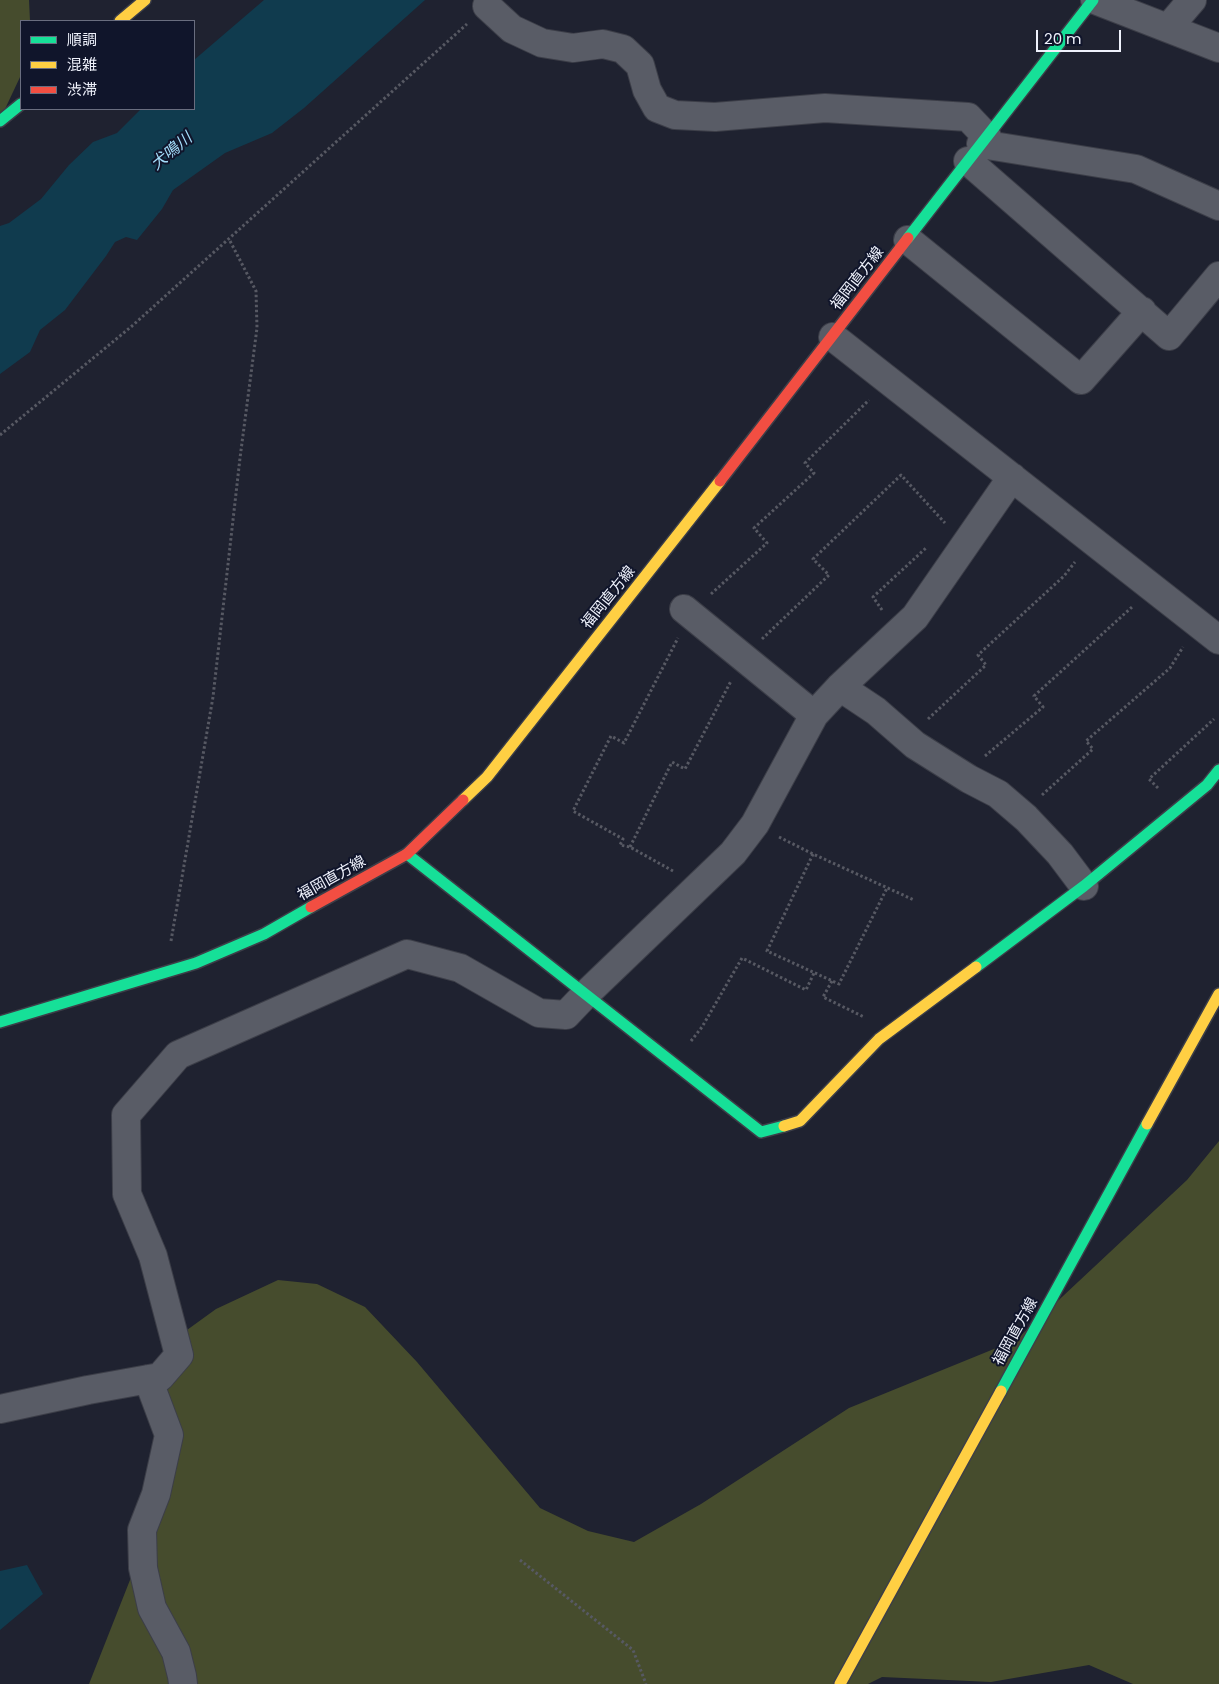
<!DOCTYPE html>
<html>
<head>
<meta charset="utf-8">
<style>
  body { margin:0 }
  #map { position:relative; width:1219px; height:1684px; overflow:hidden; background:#1f2230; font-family:Poppins,"Noto Sans JP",sans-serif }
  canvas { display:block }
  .legend { position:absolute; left:20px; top:20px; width:175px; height:90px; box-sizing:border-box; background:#10152b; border:1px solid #696d7f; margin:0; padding:6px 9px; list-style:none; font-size:15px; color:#eff2fc }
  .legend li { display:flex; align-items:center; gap:10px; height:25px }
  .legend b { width:25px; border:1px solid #696d7f }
  .scale { position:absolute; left:1036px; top:30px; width:85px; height:22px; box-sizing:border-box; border:2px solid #eff2fc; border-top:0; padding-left:6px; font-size:15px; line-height:18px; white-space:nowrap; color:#eff2fc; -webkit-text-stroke:4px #10152b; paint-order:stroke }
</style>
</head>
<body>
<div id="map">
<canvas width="1219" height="1684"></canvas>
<ul class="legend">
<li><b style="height:6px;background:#16e098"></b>順調</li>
<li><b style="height:6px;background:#ffcf43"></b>混雑</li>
<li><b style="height:6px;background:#f24e42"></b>渋滞</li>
</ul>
<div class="scale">20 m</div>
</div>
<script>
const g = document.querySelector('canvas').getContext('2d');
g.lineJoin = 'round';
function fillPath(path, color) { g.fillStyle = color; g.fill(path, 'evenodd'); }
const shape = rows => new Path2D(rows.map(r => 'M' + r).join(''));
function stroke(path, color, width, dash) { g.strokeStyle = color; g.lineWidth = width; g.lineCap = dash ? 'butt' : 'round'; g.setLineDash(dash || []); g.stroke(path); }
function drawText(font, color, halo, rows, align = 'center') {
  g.font = font + ' Poppins,"Noto Sans JP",sans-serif'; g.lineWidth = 4; g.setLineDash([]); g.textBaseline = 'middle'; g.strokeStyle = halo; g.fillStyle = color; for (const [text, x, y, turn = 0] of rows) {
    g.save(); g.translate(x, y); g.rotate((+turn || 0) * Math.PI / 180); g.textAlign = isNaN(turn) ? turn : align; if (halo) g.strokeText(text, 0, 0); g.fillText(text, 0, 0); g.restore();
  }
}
fillPath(shape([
  [0,0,29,0,30,21,21,21,21,75,5,109,0,113],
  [1219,1141,1219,1684,1133,1684,1089,1665,991,1682,882,1677,868,1684,89,1684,130,1580,162,1503,169,1474,149,1392,169,1343,216,1309,278,1280,317,1284,365,1307,417,1362,540,1508,588,1531,634,1542,701,1504,849,1408,1016,1340,1187,1180]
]), '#464c2d');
fillPath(shape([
  [264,0,425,0,304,108,272,133,225,153,173,190,162,209,137,240,126,237,115,242,106,256,65,310,40,330,30,352,0,374,0,226,9,223,41,199,69,165,93,142,117,133,141,109,194,109,194,60],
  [27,1565,43,1594,0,1630,0,1571]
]), '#103b4e');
const street = shape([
  [1095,0,1219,48],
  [487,6,512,29,542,43,573,48,603,44,623,49,640,65,647,90,657,108,675,115,715,117,825,108,968,117,987,137],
  [1168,28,1192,0],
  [981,144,1136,169,1219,206],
  [968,161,1169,336,1219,276],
  [908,240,1081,380,1142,311],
  [833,337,1219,640],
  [684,609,814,715],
  [840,687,876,711,915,745,969,779,998,794,1026,818,1060,854,1084,886],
  [148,1379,169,1435,156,1494,142,1530,143,1568,152,1608,176,1652,182,1676,183,1684],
  [0,1409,88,1390,160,1377,179,1355,153,1256,127,1194,126,1115,178,1055,407,954,460,968,539,1013,566,1015,586,994,733,853,755,824,814,715,840,687,915,617,1012,477]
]);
const fast = shape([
  [0,121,21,104],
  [908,238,1093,0],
  [407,854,761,1132,784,1126],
  [976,967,1084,886,1207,785,1219,770],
  [0,1022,196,963,264,934,311,907],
  [1001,1391,1147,1124]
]);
const slow = shape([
  [120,21,145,0],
  [463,800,487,777,720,481],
  [1147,1124,1219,994],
  [784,1126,800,1121,879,1039,976,967],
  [840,1684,1001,1391]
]);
const jam = shape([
  [720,481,908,238],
  [311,907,407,854,463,800]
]);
stroke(street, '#3c3e48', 30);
stroke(fast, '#3c3e48', 14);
stroke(slow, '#3c3e48', 14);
stroke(jam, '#3c3e48', 14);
stroke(shape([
  [0,435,132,326,467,24],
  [711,594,767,543,754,528,814,473,805,463,869,400],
  [882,610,873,597,927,547],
  [762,639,829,575,813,559,901,475,945,523],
  [928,719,986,665,978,655,1064,576,1075,562],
  [985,756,1043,707,1034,696,1132,607],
  [1158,788,1149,779,1214,719],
  [1042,795,1093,749,1086,741,1170,668,1183,647],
  [779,837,813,854,914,900],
  [630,847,672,762,685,769,731,681],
  [813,854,767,951,839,984,887,888],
  [673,871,630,847,620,845,623,839,573,811,611,736,624,743,678,638],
  [171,941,213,697,240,458,257,328,256,291,229,239],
  [832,981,823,997,864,1017],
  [691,1041,702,1027,742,958,806,990,814,973],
  [520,1560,633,1650,646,1684]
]), '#575963', 3, [2.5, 2.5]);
stroke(street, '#595c66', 28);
stroke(fast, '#16e098', 11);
stroke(slow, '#ffcf43', 11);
stroke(jam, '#f24e42', 11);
drawText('15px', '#eff2fc', '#10152b', [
  ["福岡直方線",858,279,-52],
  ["福岡直方線",609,598,-51],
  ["福岡直方線",332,879,-29],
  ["福岡直方線",1016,1332,-61]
]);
drawText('italic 16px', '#a3dcfa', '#10152b', [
  ["犬鳴川",172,152,-40]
]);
</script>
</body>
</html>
